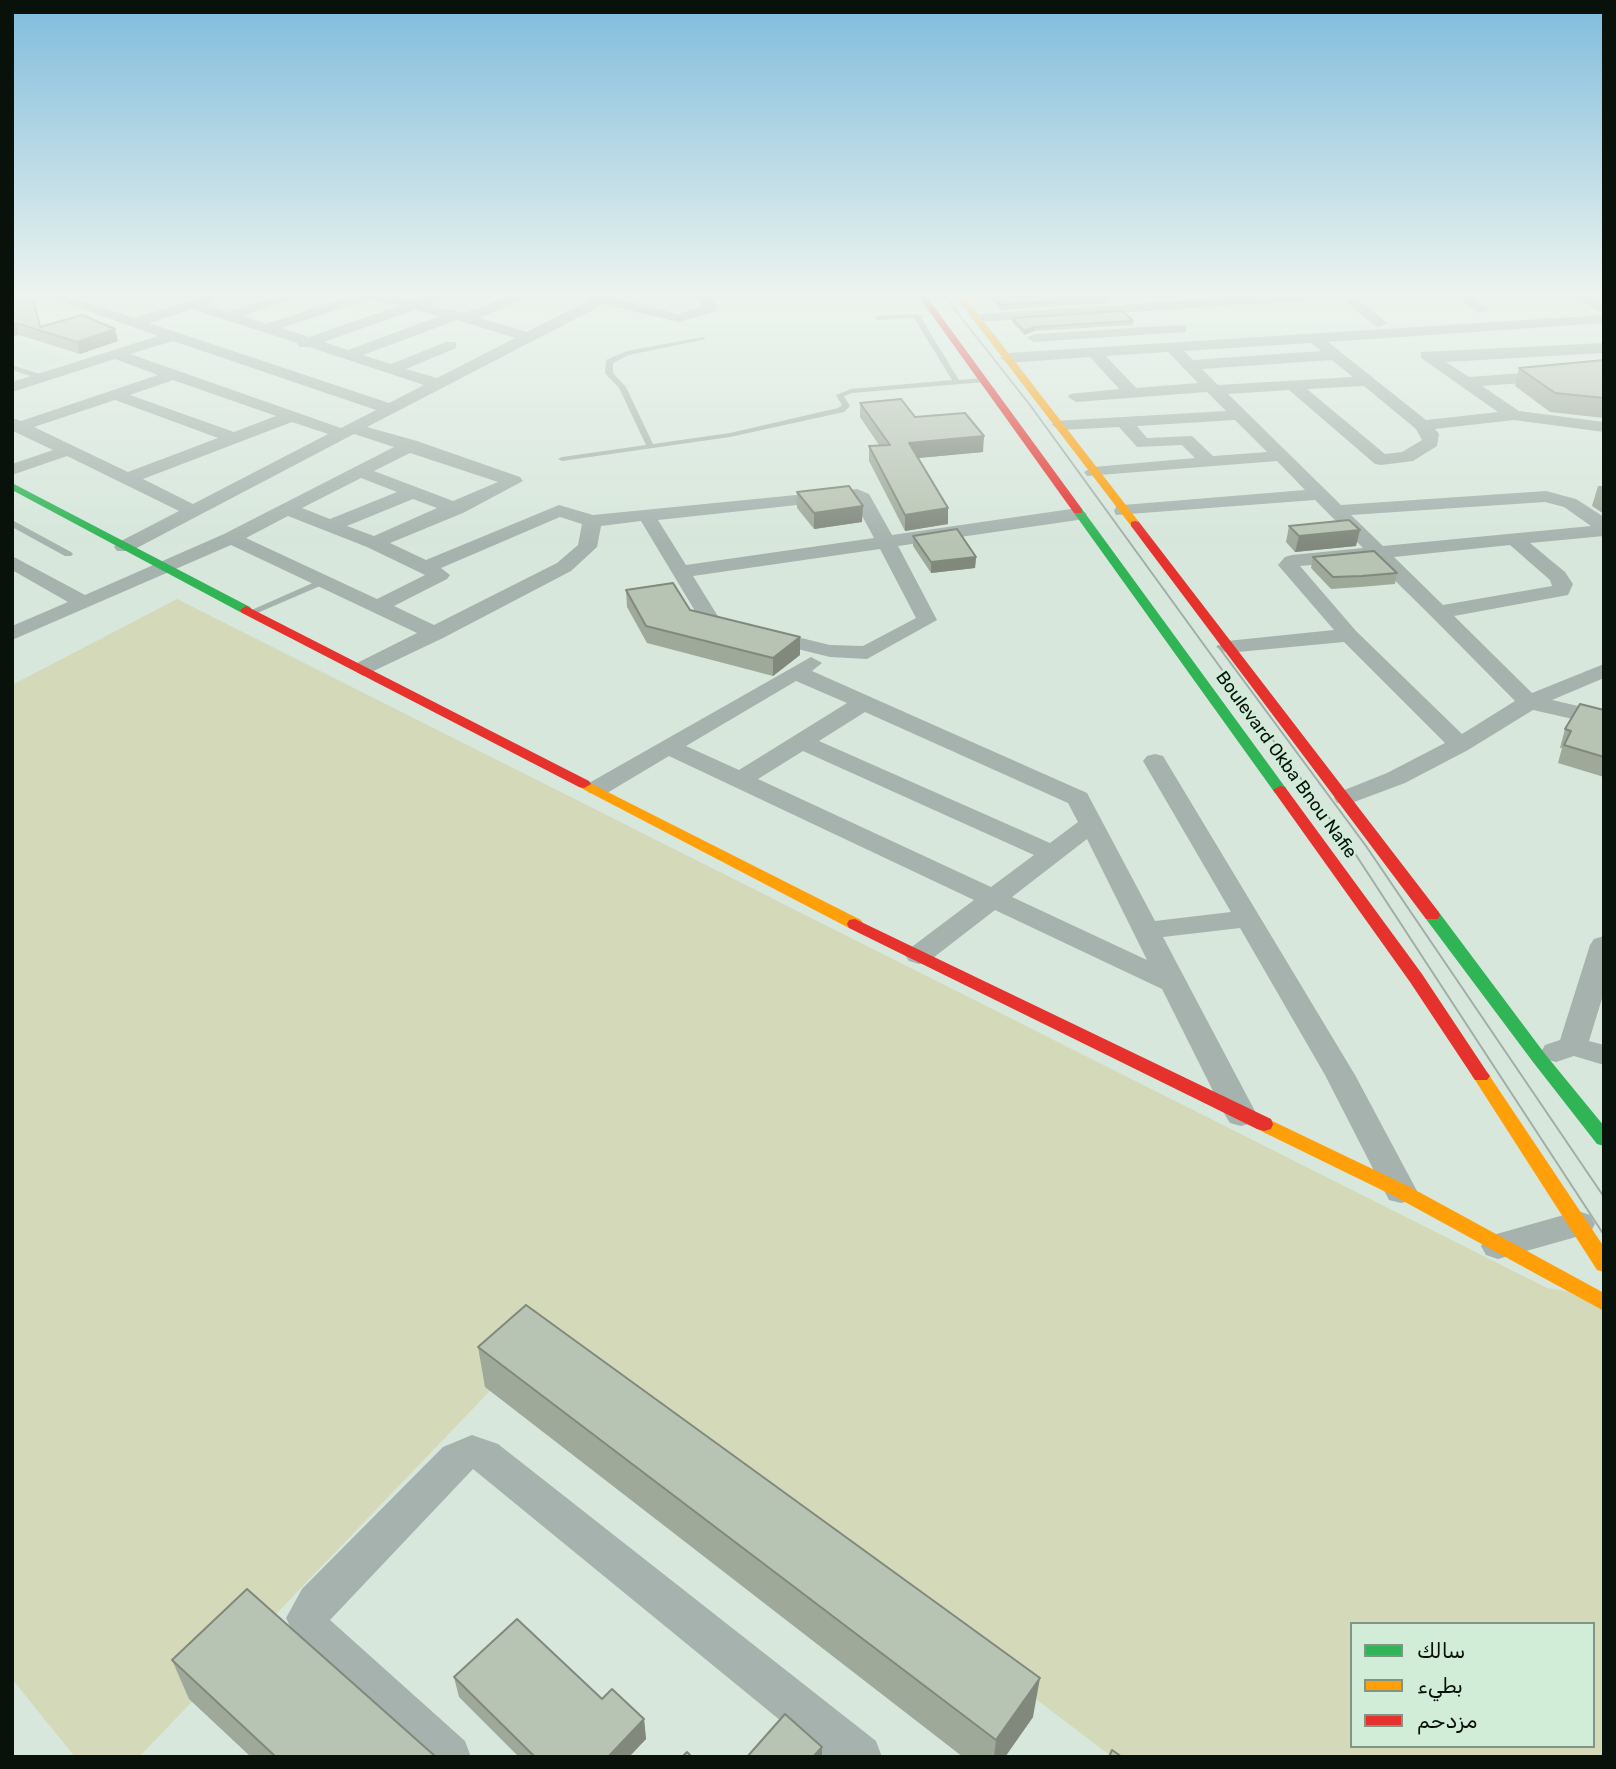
<!DOCTYPE html>
<html>
<head>
<meta charset="utf-8">
<style>
  body { margin:0 }
  #map { position:relative; width:1616px; height:1769px; overflow:hidden; background:#d7e7dc; font-family:Rubik,Vazirmatn,sans-serif }
  canvas { display:block }
  .frame { position:absolute; inset:0; border:14px solid #08120b; pointer-events:none }
  .legend { position:absolute; left:1350px; top:1622px; width:245px; height:126px; box-sizing:border-box; background:#d1edd8; border:2px solid #819586; margin:0; padding:9px 12px; list-style:none; font-size:21px; color:#08120b }
  .legend li { display:flex; align-items:center; gap:14px; height:35px }
  .legend b { width:35px; border:2px solid #819586 }
</style>
</head>
<body>
<div id="map">
<canvas width="1616" height="1769"></canvas>
<div class="frame"></div>
<ul class="legend">
<li><b style="height:9px;background:#30b455"></b>سالك</li>
<li><b style="height:9px;background:#ff9f0a"></b>بطيء</li>
<li><b style="height:9px;background:#e5322d"></b>مزدحم</li>
</ul>
</div>
<script>
const g = document.querySelector('canvas').getContext('2d');
g.lineJoin = 'round';
function fillPath(path, color) { g.fillStyle = color; g.fill(path, 'evenodd'); }
const shape = rows => new Path2D(rows.map(r => 'M' + r).join(''));
function stroke(path, color, width, dash) { g.strokeStyle = color; g.lineWidth = width; g.lineCap = dash ? 'butt' : 'round'; g.setLineDash(dash || []); g.stroke(path); }
function drawText(font, color, halo, rows, align = 'center') {
  g.font = font + ' Rubik,sans-serif'; g.lineWidth = 5; g.setLineDash([]); g.textBaseline = 'middle'; g.strokeStyle = halo; g.fillStyle = color; for (const [text, x, y, turn = 0] of rows) {
    g.save(); g.translate(x, y); g.rotate((+turn || 0) * Math.PI / 180); g.textAlign = isNaN(turn) ? turn : align; if (halo) g.strokeText(text, 0, 0); g.fillText(text, 0, 0); g.restore();
  }
}
fillPath(shape([
  [23,341,70,358,34,370,12,361,12,344]
]), '#cbe5d2');
fillPath(shape([
  [177,599,1547,1288,1604,1298,1604,1757,1112,1757,836,1547,842,1534,554,1324,139,1757,75,1757,12,1679,12,685],
  [1352,1624,1593,1624,1593,1746,1352,1746]
]), '#d4d9ba');
fillPath(shape([
  [915,314,925,316,921,318,959,380,982,378,986,380,985,382,852,393,844,396,850,406,844,412,730,437,562,461,558,459,562,457,646,445,619,388,605,373,606,360,627,351,703,337,706,339,629,355,613,363,613,373,626,387,653,444,730,433,838,408,842,405,836,395,851,389,952,380,914,318,877,320,874,318,877,316,915,314],
  [12,365,46,376,47,378,43,380,12,370,12,365],
  [12,520,71,552,73,554,71,556,65,556,12,527,12,520],
  [324,578,327,579,327,583,255,614,249,614,247,612,324,578]
]), '#a5b2ad');
fillPath(shape([
  [49,297,71,297,134,318,201,297,216,297,215,302,207,305,228,312,273,297,295,297,243,316,266,324,349,297,395,297,412,301,424,297,445,297,429,305,464,313,508,297,529,297,479,318,527,332,589,300,586,297,613,297,678,314,702,306,698,297,711,297,718,308,716,311,679,322,604,304,367,427,417,441,520,477,523,481,463,513,390,543,426,560,559,505,593,515,857,489,869,494,892,535,1078,508,1087,514,1078,520,898,546,937,620,867,659,830,657,704,626,641,521,601,526,597,547,571,571,443,638,363,676,352,669,355,664,417,633,231,545,12,640,12,626,68,602,12,570,12,556,85,595,224,534,394,447,354,434,131,551,117,551,114,547,117,543,179,511,67,456,12,475,12,464,53,450,13,431,12,418,21,421,158,375,115,359,12,392,12,382,158,336,49,297],
  [370,299,398,306,309,337,281,328,370,299],
  [192,309,297,343,299,347,309,347,424,385,389,403,149,323,192,309],
  [414,310,440,316,348,350,324,342,414,310],
  [457,320,515,338,437,378,406,369,456,348,456,342,446,342,391,364,363,355,457,320],
  [173,341,376,410,341,428,130,354,173,341],
  [173,380,276,416,234,432,130,395,173,380],
  [115,400,218,438,128,472,34,427,115,400],
  [292,422,328,434,193,504,143,479,292,422],
  [410,453,498,482,453,501,374,471,410,453],
  [361,478,397,492,330,519,302,508,361,478],
  [413,499,437,508,374,536,347,526,413,499],
  [853,499,874,538,686,565,658,520,853,499],
  [288,516,367,547,425,575,377,599,246,538,288,516],
  [560,517,582,524,578,545,557,563,434,625,394,606,447,579,450,575,441,568,560,517],
  [880,549,916,618,863,646,830,645,719,618,693,576,880,549],
  [1233,297,1309,297,1302,301,977,322,970,318,977,314,1233,297],
  [1340,297,1356,297,1387,323,1380,327,1375,326,1340,297],
  [1456,297,1473,297,1490,310,1478,313,1456,297],
  [1574,297,1592,297,1604,304,1604,314,1574,297],
  [1604,315,1604,323,1328,342,1426,420,1498,412,1421,358,1421,352,1604,343,1604,353,1446,362,1469,377,1604,367,1604,377,1482,386,1519,411,1604,422,1604,432,1514,420,1435,429,1439,434,1437,446,1413,461,1381,465,1375,464,1289,390,1228,394,1341,505,1546,491,1576,499,1604,517,1604,536,1530,543,1565,572,1573,584,1568,595,1454,616,1532,693,1604,664,1604,678,1552,700,1604,712,1604,726,1533,710,1468,750,1405,783,1346,805,1337,803,1334,798,1337,793,1387,773,1445,743,1344,642,1227,653,1216,647,1227,641,1334,630,1278,565,1285,557,1292,555,1363,548,1315,500,1116,515,1114,511,1116,507,1123,505,1305,490,1277,461,1087,476,1084,472,1093,467,1195,458,1182,445,1137,447,1119,427,1060,430,1052,425,1054,421,1226,411,1207,392,1076,402,1068,397,1070,394,1119,389,1090,357,1008,363,1000,358,1008,353,1604,315],
  [1311,343,1321,351,1193,360,1184,351,1311,343],
  [1168,352,1198,383,1136,388,1106,356,1168,352],
  [1332,360,1353,377,1218,385,1202,369,1332,360],
  [1364,386,1416,429,1422,440,1402,452,1385,454,1307,389,1364,386],
  [1235,420,1267,452,1213,456,1192,436,1147,438,1137,426,1235,420],
  [1545,502,1564,507,1591,526,1383,546,1351,515,1545,502],
  [1510,545,1550,580,1552,586,1443,605,1394,557,1510,545],
  [1373,559,1431,616,1515,701,1462,734,1356,631,1300,566,1373,559],
  [1181,325,1186,326,1186,332,1034,342,1027,338,1034,334,1181,325],
  [811,657,822,663,812,671,1087,793,1155,921,1231,912,1143,761,1147,756,1155,754,1163,756,1355,1075,1417,1191,1413,1200,1401,1203,1389,1200,1325,1075,1240,928,1163,937,1257,1115,1252,1123,1241,1126,1230,1123,1225,1115,1162,989,995,910,929,961,919,964,909,961,905,955,909,949,974,900,669,756,607,793,589,793,586,788,589,783,811,657],
  [796,681,847,703,739,770,686,746,796,681],
  [865,712,1068,803,1078,822,1050,843,819,741,865,712],
  [803,751,1034,855,991,887,758,779,803,751],
  [1087,839,1147,960,1012,897,1087,839],
  [1604,936,1604,992,1589,1041,1604,1045,1604,1065,1574,1056,1556,1062,1545,1059,1541,1052,1545,1045,1560,1040,1590,945,1594,939,1604,936],
  [1578,1211,1590,1215,1595,1224,1590,1233,1498,1259,1486,1255,1481,1246,1486,1237,1578,1211],
  [472,1435,498,1444,876,1741,882,1757,825,1757,473,1469,330,1620,465,1741,471,1757,416,1757,301,1650,286,1618,302,1589,443,1447,472,1435]
]), '#a5b2ad');
fillPath(shape([
  [12,483,250,607,252,610,250,613,242,613,12,490,12,483],
  [1074,509,1082,509,1285,787,1287,790,1285,793,1275,793,1074,513,1074,509],
  [1432,910,1438,911,1545,1054,1604,1126,1604,1146,1597,1144,1533,1062,1426,919,1424,915,1426,911,1432,910]
]), '#30b455');
fillPath(shape([
  [956,297,965,297,1139,522,1139,526,1131,526,956,297],
  [584,780,861,920,863,924,861,928,849,928,579,787,577,784,584,780],
  [1481,1070,1487,1072,1604,1247,1604,1272,1597,1270,1475,1080,1472,1076,1475,1072,1481,1070],
  [1264,1117,1408,1186,1604,1293,1604,1311,1394,1196,1257,1129,1255,1124,1257,1119,1264,1117]
]), '#ff9f0a');
fillPath(shape([
  [919,297,927,297,1082,509,1082,513,1074,513,919,297],
  [1135,521,1139,522,1438,911,1440,915,1438,919,1426,919,1131,526,1131,522,1135,521],
  [246,606,589,781,591,784,584,788,579,787,242,613,240,610,246,606],
  [1280,786,1285,787,1422,974,1487,1072,1490,1076,1487,1080,1475,1080,1410,982,1273,790,1280,786],
  [855,919,1271,1119,1273,1124,1271,1129,1264,1131,1257,1129,849,928,847,924,849,920,855,919]
]), '#e5322d');
stroke(shape([
  [945,297,1030,405,1352,849,1604,1235],
  [1218,646,1366,846,1604,1197]
]), '#a1aea7', 2);
fillPath(shape([
  [12,297,40,327,118,341,80,354,19,335,12,336],
  [990,297,1109,297,1110,298,1109,303,1000,310],
  [1012,318,1133,321,1133,325,1034,331,1024,335,1012,322],
  [1604,360,1604,418,1550,412,1515,386,1519,368],
  [860,403,915,417,983,452,917,458,948,524,905,531,869,461,869,446,879,445,860,417],
  [1598,486,1604,486,1604,514,1592,506],
  [797,492,862,522,814,529,797,508],
  [1289,526,1356,546,1295,552,1286,542],
  [913,536,976,557,975,568,931,573,913,546],
  [1313,557,1397,573,1395,584,1360,587,1331,589,1311,568],
  [626,590,690,610,800,637,800,655,773,676,647,643,627,607],
  [1604,710,1604,777,1558,763,1562,748,1560,748,1565,729],
  [478,1347,1033,1717,1005,1757,963,1757,485,1387],
  [172,1660,436,1757,251,1757,189,1699],
  [454,1677,602,1699,644,1719,646,1739,629,1757,519,1757,459,1697]
]), '#9ea99a');
fillPath(shape([
  [12,323,16,323,19,335,12,336],
  [1034,327,1034,331,1024,335,1024,331],
  [115,329,118,341,80,354,77,342],
  [984,436,983,452,908,459,909,443],
  [863,506,862,522,814,529,814,513],
  [948,508,948,524,905,531,905,515],
  [1360,530,1356,546,1295,552,1299,536],
  [976,557,975,568,931,573,931,562],
  [800,637,800,655,773,676,773,658],
  [1040,1678,1033,1717,1005,1757,994,1757,996,1740],
  [644,1719,646,1739,629,1757,608,1757],
  [822,1747,822,1757,813,1757]
]), '#81897d');
const building = shape([
  [12,297,33,297,40,327,82,315,115,329,77,342,16,323,12,323,12,297],
  [994,297,1109,297,1110,298,1001,305,994,297],
  [1123,311,1133,321,1034,327,1024,331,1012,318,1123,311],
  [1604,360,1604,398,1555,393,1519,368,1604,360],
  [901,399,915,417,965,413,984,436,909,443,948,508,905,515,869,446,890,445,860,403,901,399],
  [849,486,863,506,814,513,797,492,849,486],
  [1349,520,1360,530,1299,536,1289,526,1349,520],
  [957,529,976,557,931,562,913,536,957,529],
  [1374,551,1397,573,1362,576,1333,577,1313,557,1374,551],
  [673,583,690,610,800,637,773,658,646,626,626,590,673,583],
  [1580,704,1604,710,1604,757,1564,745,1571,731,1565,729,1580,704],
  [526,1305,1040,1678,996,1740,478,1347,526,1305],
  [247,1589,436,1757,276,1757,172,1660,247,1589],
  [517,1619,602,1699,612,1689,644,1719,608,1757,535,1757,454,1677,517,1619],
  [785,1714,822,1747,813,1757,747,1757,785,1714],
  [1112,1750,1122,1757,1109,1757,1112,1750],
  [687,1752,692,1757,682,1757,687,1752]
]);
fillPath(building, '#b8c4b3');
stroke(building, '#81897d', 2);
const sky = g.createLinearGradient(0, 0, 0, 545);
sky.addColorStop(0, '#7fbcdc');
sky.addColorStop(0.54, '#edf4ef');
sky.addColorStop(1, '#edf4ef00');
g.fillStyle = sky;
g.fillRect(0, 0, 1616, 545);
drawText('18px', '#08120b', '#d1edd8', [
  ["Boulevard Okba Bnou Nafie",1286,765,54]
]);
</script>
</body>
</html>
